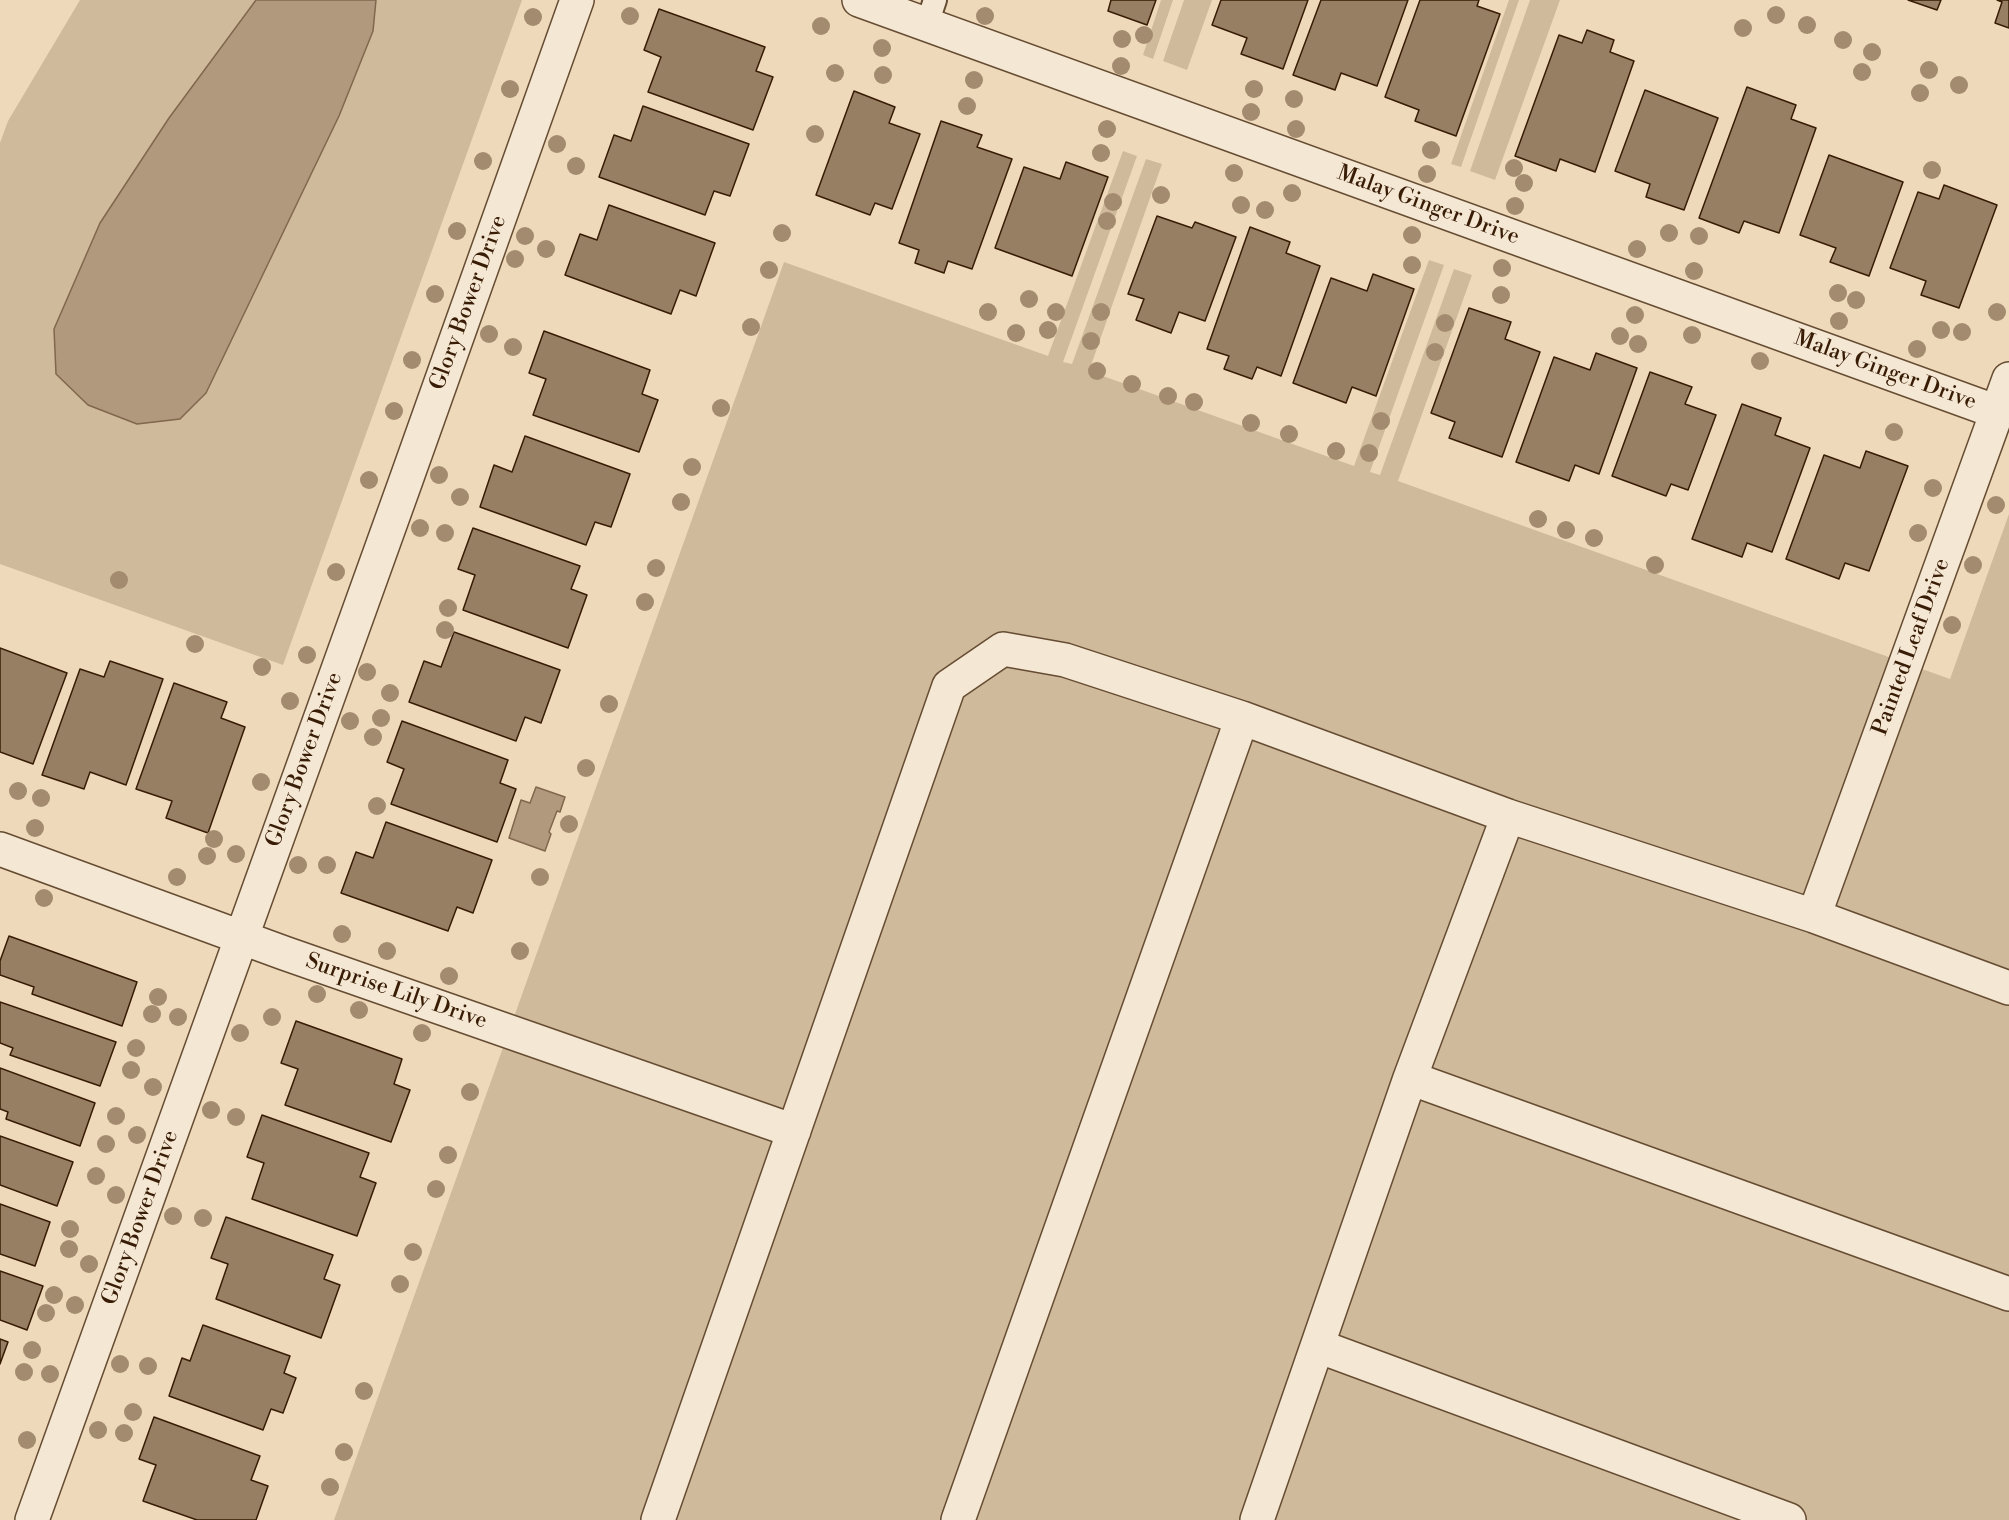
<!DOCTYPE html>
<html>
<head>
<meta charset="utf-8">
<style>
  body { margin:0 }
  canvas { display:block; background:#eedabb }
</style>
</head>
<body>
<canvas width="2009" height="1520"></canvas>
<script>
const g = document.querySelector('canvas').getContext('2d');
g.lineJoin = 'round';
function fillPath(path, color) { g.fillStyle = color; g.fill(path, 'evenodd'); }
const shape = rows => new Path2D(rows.map(r => 'M' + r).join(''));
function stroke(path, color, width, dash) { g.strokeStyle = color; g.lineWidth = width; g.lineCap = dash ? 'butt' : 'round'; g.setLineDash(dash || []); g.stroke(path); }
function drawText(font, color, halo, rows, align = 'center') {
  g.font = font + ' "Libre Bodoni",serif'; g.lineWidth = 4.5; g.setLineDash([]); g.textBaseline = 'middle'; g.strokeStyle = halo; g.fillStyle = color; for (const [text, x, y, turn = 0] of rows) {
    g.save(); g.translate(x, y); g.rotate((+turn || 0) * Math.PI / 180); g.textAlign = isNaN(turn) ? turn : align; if (halo) g.strokeText(text, 0, 0); g.fillText(text, 0, 0); g.restore();
  }
}
fillPath(shape([
  [80,0,522,0,283,665,0,564,0,143,8,121],
  [1161,0,1173,0,1153,59,1143,55],
  [1184,0,1212,0,1187,70,1163,61],
  [1509,0,1519,0,1461,167,1451,164],
  [1530,0,1560,0,1495,180,1470,171],
  [1123,151,1137,156,1063,362,1072,364,1146,159,1162,164,1089,371,1354,466,1429,260,1444,265,1370,472,1380,475,1454,269,1472,275,1398,481,1950,679,2009,514,2009,1520,334,1520,784,262,1048,356]
]), '#cfba9c');
const water = shape([
  [256,0,376,0,373,31,339,116,206,393,180,419,137,424,88,405,56,374,54,329,100,223,169,118,256,0],
  [536,787,565,797,560,812,557,811,549,832,551,834,545,851,509,838,521,800,530,803,536,787]
]);
fillPath(water, '#b0997d');
stroke(water, '#80674d', 1.5);
const building = shape([
  [1111,0,1156,0,1147,25,1108,11,1111,0],
  [1221,0,1308,0,1283,69,1241,54,1247,38,1212,25,1221,0],
  [1321,0,1408,0,1377,86,1341,73,1335,90,1293,75,1321,0],
  [1420,0,1479,0,1477,6,1500,14,1456,136,1415,121,1419,110,1385,97,1420,0],
  [1908,0,1941,0,1937,10,1908,0],
  [1997,0,2009,0,2009,28,1995,23,2002,2,1997,0],
  [659,9,765,47,756,71,773,77,753,130,648,92,661,57,644,50,659,9],
  [1587,30,1614,40,1610,52,1634,61,1595,172,1560,159,1556,171,1515,156,1559,35,1582,43,1587,30],
  [1747,87,1796,105,1791,119,1816,128,1779,233,1744,221,1739,233,1699,218,1747,87],
  [1645,90,1718,118,1684,210,1646,197,1650,184,1615,171,1645,90],
  [854,91,895,107,889,123,920,134,892,209,875,203,870,215,816,195,854,91],
  [643,106,749,144,730,196,714,191,705,215,599,177,614,135,631,141,643,106],
  [941,121,982,135,977,147,1012,159,972,269,948,261,944,273,915,263,919,250,899,243,941,121],
  [1829,155,1903,182,1869,276,1830,262,1836,248,1800,235,1829,155],
  [1066,162,1108,177,1072,276,995,248,1024,167,1060,179,1066,162],
  [1944,185,1997,205,1959,308,1921,295,1926,281,1890,268,1918,192,1939,199,1944,185],
  [609,205,715,243,696,296,680,290,671,314,565,275,580,234,597,240,609,205],
  [1157,216,1192,228,1195,222,1236,237,1205,321,1179,312,1171,333,1136,320,1144,299,1128,294,1157,216],
  [1250,227,1290,242,1286,253,1320,266,1281,376,1257,367,1252,379,1224,369,1229,356,1207,349,1250,227],
  [1373,274,1414,289,1376,396,1352,387,1346,403,1293,383,1331,278,1367,291,1373,274],
  [1469,308,1511,322,1505,339,1540,352,1502,457,1449,438,1455,422,1431,413,1469,308],
  [544,331,650,370,642,394,658,400,639,452,533,415,546,379,529,373,544,331],
  [1596,353,1637,368,1599,474,1575,465,1569,481,1516,462,1554,357,1590,370,1596,353],
  [1650,372,1692,387,1685,404,1716,415,1688,490,1671,484,1666,496,1612,476,1650,372],
  [1742,404,1781,418,1775,435,1810,448,1772,552,1747,543,1742,557,1692,539,1742,404],
  [525,436,630,474,611,527,595,522,586,545,480,507,494,465,512,472,525,436],
  [1866,451,1908,466,1869,571,1845,563,1839,579,1786,559,1824,455,1860,468,1866,451],
  [473,528,580,566,571,589,587,595,568,648,463,610,475,575,458,569,473,528],
  [454,632,560,670,541,723,525,717,516,741,409,702,424,661,441,667,454,632],
  [0,648,67,673,33,764,0,752,0,648],
  [110,661,163,679,126,785,90,772,84,789,42,775,80,669,104,677,110,661],
  [174,683,227,702,221,718,245,727,208,833,166,818,172,801,136,789,174,683],
  [402,721,508,760,500,783,516,789,497,842,391,804,404,769,387,762,402,721],
  [386,822,492,860,473,913,457,907,448,931,341,893,356,852,373,858,386,822],
  [9,936,137,982,122,1026,32,994,34,987,0,975,0,961,9,936],
  [0,1002,116,1042,100,1086,10,1055,13,1048,0,1043,0,1002],
  [296,1021,402,1059,394,1084,410,1090,391,1142,285,1105,298,1069,281,1063,296,1021],
  [0,1068,95,1103,80,1146,6,1119,8,1112,0,1109,0,1068],
  [262,1115,369,1153,360,1177,376,1183,357,1236,252,1199,264,1163,247,1157,262,1115],
  [0,1136,73,1162,57,1206,0,1185,0,1136],
  [0,1204,50,1222,35,1266,0,1254,0,1204],
  [226,1217,333,1255,324,1279,340,1285,321,1338,216,1299,228,1264,211,1258,226,1217],
  [0,1271,43,1286,27,1330,0,1320,0,1271],
  [203,1325,290,1356,284,1373,296,1378,283,1413,271,1409,263,1430,169,1396,182,1358,190,1361,203,1325],
  [0,1339,8,1342,0,1364,0,1339],
  [154,1417,260,1456,251,1480,268,1486,256,1520,197,1520,143,1501,156,1465,139,1459,154,1417]
]);
fillPath(building, '#977f64');
stroke(building, '#381c05', 1.5);
const service = shape([
  [927,24,935,0]
]);
const minor = shape([
  [859,0,1997,412],
  [0,849,284,953,794,1131],
  [1814,916,2009,379],
  [1410,1078,2009,1294],
  [1318,1346,1789,1520],
  [32,1520,405,483,577,0],
  [658,1520,949,686,1003,649,1065,660,1242,718,1508,816,1814,916,2009,988],
  [958,1520,1242,718],
  [1257,1520,1410,1078,1508,816]
]);
stroke(service, '#664c32', 26);
stroke(minor, '#664c32', 36);
stroke(service, '#f4e7d3', 22);
stroke(minor, '#f4e7d3', 33);
g.fillStyle = '#a38b70';
for (const [x, y] of [
  [1776,15],
  [630,16],
  [985,16],
  [533,17],
  [1807,25],
  [821,26],
  [1743,28],
  [1144,35],
  [1122,39],
  [1843,40],
  [882,48],
  [1872,52],
  [1121,66],
  [1929,70],
  [1862,72],
  [835,73],
  [883,75],
  [974,80],
  [1959,85],
  [510,89],
  [1254,89],
  [1920,93],
  [1294,99],
  [967,106],
  [1251,112],
  [1107,129],
  [1296,129],
  [815,134],
  [557,144],
  [1431,150],
  [1101,153],
  [483,161],
  [576,166],
  [1514,168],
  [1932,170],
  [1234,173],
  [1427,174],
  [1524,183],
  [1292,193],
  [1161,195],
  [1113,202],
  [1241,205],
  [1515,206],
  [1265,210],
  [1107,221],
  [457,231],
  [782,233],
  [1669,233],
  [1412,235],
  [525,236],
  [1699,236],
  [546,249],
  [1637,249],
  [515,259],
  [1412,265],
  [1502,268],
  [769,270],
  [1694,271],
  [1838,293],
  [435,294],
  [1501,295],
  [1029,299],
  [1856,300],
  [988,312],
  [1056,312],
  [1101,312],
  [1997,312],
  [1635,315],
  [1839,321],
  [1445,323],
  [751,327],
  [1048,330],
  [1941,330],
  [1962,332],
  [1016,333],
  [489,334],
  [1692,335],
  [1620,336],
  [1091,341],
  [1638,344],
  [513,347],
  [1917,349],
  [1435,352],
  [412,360],
  [1760,361],
  [1097,371],
  [1132,384],
  [1168,396],
  [1194,402],
  [721,408],
  [394,411],
  [1381,421],
  [1251,423],
  [1894,432],
  [1289,434],
  [1336,451],
  [1369,453],
  [692,467],
  [439,475],
  [369,480],
  [1933,488],
  [460,497],
  [681,502],
  [1996,505],
  [1538,519],
  [420,528],
  [1566,530],
  [445,533],
  [1918,533],
  [1594,538],
  [1655,565],
  [1973,565],
  [656,568],
  [336,572],
  [119,580],
  [645,602],
  [448,608],
  [1952,625],
  [445,630],
  [195,644],
  [307,655],
  [262,667],
  [367,672],
  [390,693],
  [290,701],
  [609,704],
  [381,718],
  [350,721],
  [373,737],
  [586,768],
  [261,782],
  [18,791],
  [41,798],
  [377,806],
  [569,824],
  [35,828],
  [214,839],
  [236,854],
  [207,856],
  [298,865],
  [327,865],
  [177,877],
  [540,877],
  [44,898],
  [342,934],
  [387,951],
  [520,951],
  [449,976],
  [317,994],
  [158,997],
  [359,1010],
  [152,1014],
  [178,1017],
  [272,1017],
  [240,1033],
  [422,1033],
  [136,1048],
  [131,1070],
  [153,1087],
  [470,1092],
  [211,1110],
  [116,1116],
  [236,1117],
  [137,1135],
  [106,1144],
  [448,1155],
  [96,1176],
  [436,1189],
  [116,1195],
  [173,1216],
  [203,1218],
  [70,1229],
  [69,1249],
  [413,1252],
  [89,1264],
  [400,1284],
  [54,1295],
  [75,1305],
  [46,1313],
  [32,1350],
  [120,1364],
  [148,1366],
  [24,1372],
  [50,1374],
  [364,1391],
  [133,1412],
  [98,1430],
  [124,1433],
  [27,1440],
  [344,1452],
  [330,1487]
]) { g.beginPath(); g.arc(x, y, 9, 0, 2 * Math.PI); g.fill(); }
drawText('22px', '#381c05', '#f4e7d3', [
  ["Malay Ginger Drive",1428,206,20],
  ["Glory Bower Drive",469,303,-70],
  ["Malay Ginger Drive",1885,371,20],
  ["Painted Leaf Drive",1912,647,-70],
  ["Glory Bower Drive",305,760,-70],
  ["Surprise Lily Drive",396,992,19],
  ["Glory Bower Drive",141,1218,-70]
]);
</script>
</body>
</html>
